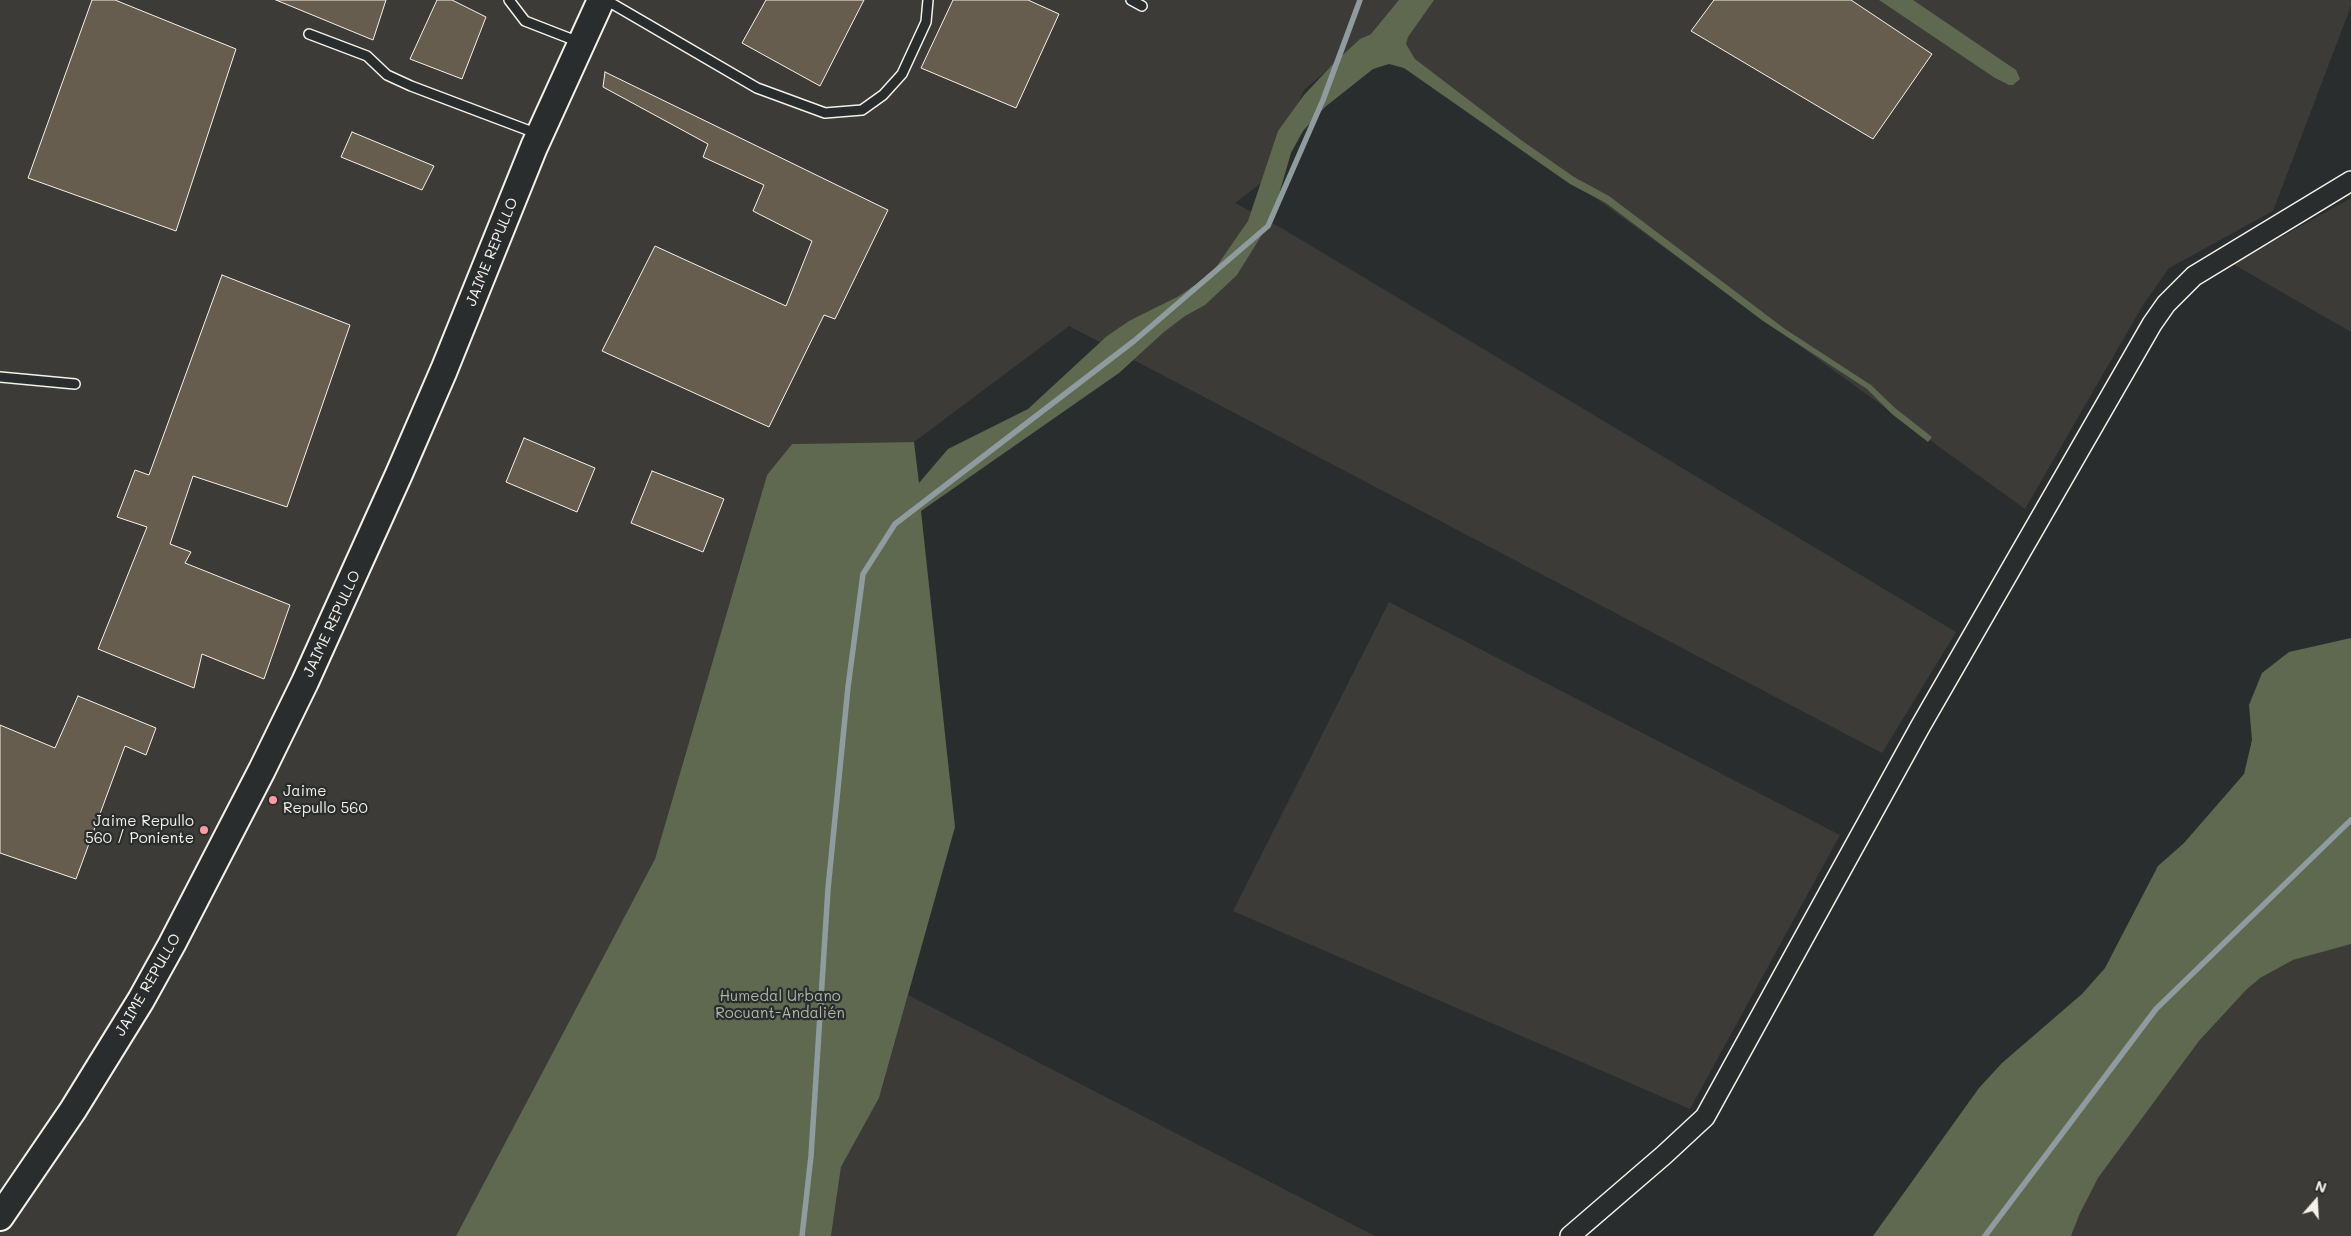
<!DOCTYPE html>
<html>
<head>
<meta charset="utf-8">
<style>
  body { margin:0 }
  #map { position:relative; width:2351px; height:1236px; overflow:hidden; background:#2a2d2e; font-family:Mali,sans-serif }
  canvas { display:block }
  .north { position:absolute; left:2291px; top:1176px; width:50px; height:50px; -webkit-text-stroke:4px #2a2d2e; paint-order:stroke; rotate:19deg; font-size:14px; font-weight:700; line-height:20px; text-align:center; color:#f4f1e8 }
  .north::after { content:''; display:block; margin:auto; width:18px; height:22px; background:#f4f1e8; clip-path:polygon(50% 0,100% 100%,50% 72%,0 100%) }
</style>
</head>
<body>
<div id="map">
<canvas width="2351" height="1236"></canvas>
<div class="north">N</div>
</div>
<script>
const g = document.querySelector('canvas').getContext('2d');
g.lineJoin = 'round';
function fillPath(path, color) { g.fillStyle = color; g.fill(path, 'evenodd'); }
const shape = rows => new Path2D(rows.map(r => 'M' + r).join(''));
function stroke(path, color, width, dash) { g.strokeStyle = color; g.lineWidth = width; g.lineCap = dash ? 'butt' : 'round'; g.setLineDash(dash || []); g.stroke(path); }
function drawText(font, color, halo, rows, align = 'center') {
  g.font = font + ' Mali,sans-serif'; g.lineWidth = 4.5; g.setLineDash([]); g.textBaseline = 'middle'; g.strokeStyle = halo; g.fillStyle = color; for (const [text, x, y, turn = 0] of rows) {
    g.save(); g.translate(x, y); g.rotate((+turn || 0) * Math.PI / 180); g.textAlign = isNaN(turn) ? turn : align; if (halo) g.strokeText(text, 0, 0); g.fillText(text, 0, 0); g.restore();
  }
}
fillPath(shape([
  [0,0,2351,0,2351,6,2273,211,2169,268,2143,305,2025,509,1369,34,1304,90,1265,180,1235,203,1283,229,1956,632,1882,753,1069,326,914,442,792,444,767,475,655,859,456,1236,0,1236],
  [2351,198,2351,332,2233,264],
  [1389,602,1840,835,1690,1109,1233,911],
  [2351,944,2351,1236,2071,1236,2087,1193,2199,1041,2246,990,2274,965],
  [908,995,1375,1236,831,1236,841,1167,879,1098]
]), '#3c3b38');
fillPath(shape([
  [1399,0,1434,0,1408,37,1406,44,1415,59,1521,140,1574,177,1609,196,1785,329,1871,385,1895,408,1932,437,1928,442,1892,414,1867,389,1763,321,1606,203,1570,184,1404,68,1389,64,1373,69,1325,107,1303,131,1291,153,1275,208,1263,233,1237,275,1205,305,1185,316,1164,332,1119,373,921,511,955,827,879,1098,841,1167,831,1236,456,1236,655,859,767,475,792,444,914,442,919,483,948,449,1028,409,1107,336,1129,321,1179,296,1212,273,1248,221,1278,131,1304,95,1334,63,1360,39,1371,34],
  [1879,0,1913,0,2016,70,2020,79,2013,85,2009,85,1995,78],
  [2351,638,2351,944,2293,960,2260,978,2246,990,2199,1041,2098,1178,2080,1213,2071,1236,1873,1236,1979,1088,2002,1063,2082,994,2105,968,2158,866,2184,843,2244,774,2252,740,2249,705,2262,673,2289,652]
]), '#5e6950');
stroke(shape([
  [802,1236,811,1156,828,889,848,687,863,574,895,524,1134,341,1268,226,1323,100,1360,0],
  [1985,1236,2156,1009,2351,820]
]), '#8f9c9f', 5.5);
const building = shape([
  [92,0,115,0,236,49,176,231,28,178,92,0],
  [276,0,386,0,373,40,276,0],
  [437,0,452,0,486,17,462,79,410,59,437,0],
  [766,0,864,0,820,86,742,43,766,0],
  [953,0,1028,0,1059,14,1016,108,921,68,953,0],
  [1714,0,1851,0,1932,54,1873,139,1691,31,1714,0],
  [605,72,888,210,835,319,824,315,769,427,602,351,655,246,786,306,812,241,753,211,764,185,703,157,708,144,603,87,605,72],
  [352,132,434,166,422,190,341,157,352,132],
  [222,275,350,325,287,507,193,476,170,544,191,552,185,563,290,605,264,679,202,654,194,688,98,649,147,527,117,517,135,470,149,475,222,275],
  [524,438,595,468,577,512,506,482,524,438],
  [652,471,724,499,703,552,631,523,652,471],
  [78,696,156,728,146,755,125,746,76,879,0,853,0,725,55,748,78,696]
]);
fillPath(building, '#675d4e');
stroke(building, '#f4f1e8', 1);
const lane = shape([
  [509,0,525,21,579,42],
  [606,0,757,88,825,113,862,110,883,95,902,74,926,22,928,0],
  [1131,0,1142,6],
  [309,34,367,56,387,75,411,86,538,134],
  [0,377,75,384]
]);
const street = shape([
  [1570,1236,1664,1155,1705,1117,1920,727,2152,324,2166,304,2194,276,2351,181]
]);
const secondary = shape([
  [0,1217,73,1110,141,1000,172,944,262,770,305,682,399,474,444,370,534,147,601,0]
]);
stroke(lane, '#f4f1e8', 12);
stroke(street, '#f4f1e8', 22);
stroke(secondary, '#f4f1e8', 30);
stroke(lane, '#2a2d2e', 9);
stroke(street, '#2a2d2e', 19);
stroke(secondary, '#2a2d2e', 26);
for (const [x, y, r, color] of [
  [273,800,5,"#ff9aa2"],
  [204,830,5,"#ff9aa2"]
]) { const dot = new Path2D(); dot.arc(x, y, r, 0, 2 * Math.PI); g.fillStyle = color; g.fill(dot); stroke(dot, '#2a2d2e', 2); }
drawText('15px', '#f4f1e8', '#2a2d2e', [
  ["JAIME REPULLO",492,252,-68],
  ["JAIME REPULLO",332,624,-65],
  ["JAIME REPULLO",148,985,-60]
]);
drawText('15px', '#f4f1e8', '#2a2d2e', [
  ["Jaime",283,791],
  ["Repullo 560",283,808],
  ["Jaime Repullo",194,821,"right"],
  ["560 / Poniente",194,838,"right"]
], 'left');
drawText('15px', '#b0b4a4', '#2a2d2e', [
  ["Humedal Urbano",780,996],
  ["Rocuant-Andalién",780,1013]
]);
</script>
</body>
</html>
